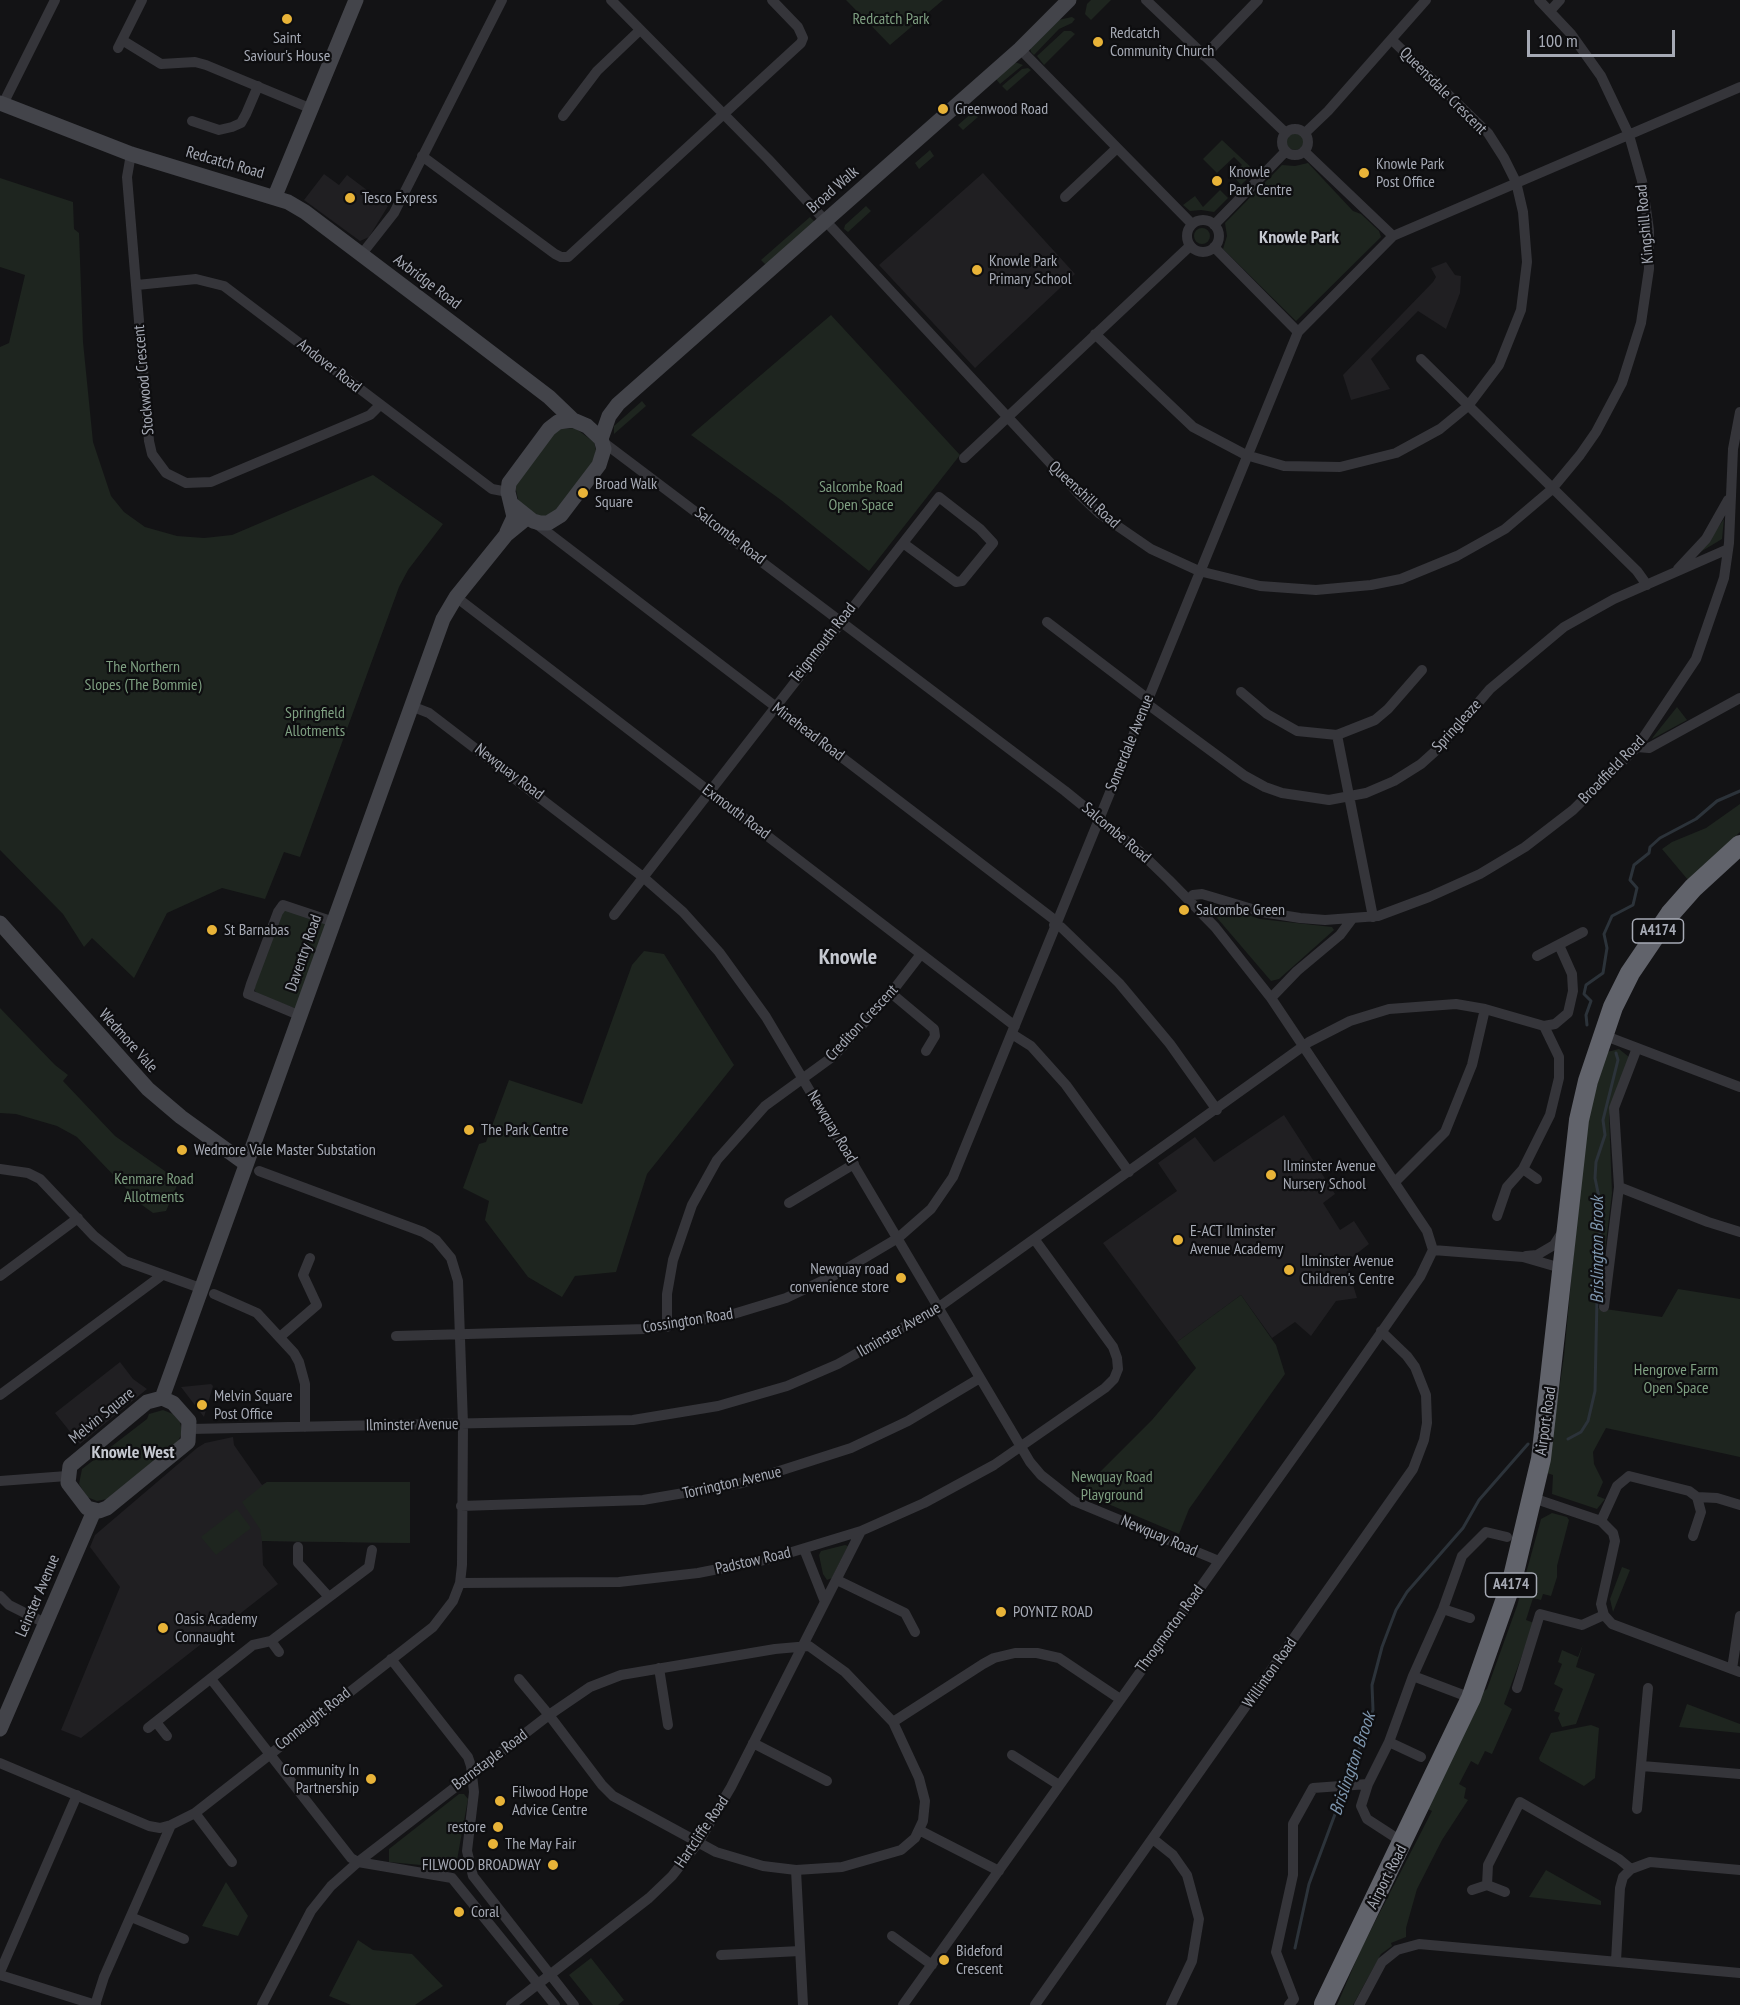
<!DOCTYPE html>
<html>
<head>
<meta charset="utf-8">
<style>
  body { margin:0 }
  #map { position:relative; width:1740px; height:2005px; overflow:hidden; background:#131315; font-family:"PT Sans Narrow",sans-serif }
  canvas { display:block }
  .scale { position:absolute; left:1527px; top:30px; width:148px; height:27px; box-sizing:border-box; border:3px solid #a6aab5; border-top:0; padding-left:8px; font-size:18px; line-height:21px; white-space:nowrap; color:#a6aab5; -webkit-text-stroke:4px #0e0e10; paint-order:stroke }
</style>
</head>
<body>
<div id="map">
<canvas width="1740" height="2005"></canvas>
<div class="scale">100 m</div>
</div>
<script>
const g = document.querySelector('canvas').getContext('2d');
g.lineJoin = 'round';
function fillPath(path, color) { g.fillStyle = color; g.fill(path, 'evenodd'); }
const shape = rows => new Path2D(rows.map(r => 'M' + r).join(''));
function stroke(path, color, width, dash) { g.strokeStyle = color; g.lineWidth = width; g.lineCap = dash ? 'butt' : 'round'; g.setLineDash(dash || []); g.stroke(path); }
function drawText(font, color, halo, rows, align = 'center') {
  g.font = font + ' "PT Sans Narrow",sans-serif'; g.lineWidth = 4.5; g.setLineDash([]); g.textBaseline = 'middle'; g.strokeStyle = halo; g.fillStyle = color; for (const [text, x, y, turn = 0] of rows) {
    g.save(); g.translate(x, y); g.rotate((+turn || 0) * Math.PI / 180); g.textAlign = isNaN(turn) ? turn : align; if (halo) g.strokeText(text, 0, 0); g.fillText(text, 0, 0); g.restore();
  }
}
fillPath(shape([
  [983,173,1075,274,975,368,879,265],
  [324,174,339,185,347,175,388,206,369,237,360,241,304,200],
  [1446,262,1455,275,1461,276,1460,293,1446,329,1418,311,1371,359,1390,389,1351,400,1343,375,1433,282,1436,277,1431,268],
  [1284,1115,1335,1194,1323,1203,1340,1230,1354,1221,1369,1244,1346,1262,1357,1298,1336,1301,1311,1336,1295,1322,1272,1338,1241,1295,1177,1342,1103,1243,1177,1191,1158,1163,1195,1137,1214,1162],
  [120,1362,133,1379,147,1389,80,1444,55,1413],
  [211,1384,213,1386,204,1417,181,1387],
  [233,1437,234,1445,262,1485,267,1482,410,1482,410,1543,262,1541,263,1565,278,1584,81,1738,61,1730,120,1587,90,1547,95,1535,197,1448,205,1443]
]), '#201f22');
fillPath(shape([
  [846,0,943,0,890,45],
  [1091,0,1111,0,1091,20,1085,14,1087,4],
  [1072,17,1075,19,1072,23,1059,29,1034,55,1031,52,1030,48,1058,20],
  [1064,31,1071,31,1075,34,1044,65,1037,56],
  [1015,62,1023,65,1000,84,996,79],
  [1028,68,1031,70,1007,91,1002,86,1022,69],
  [973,112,978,117,963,130,958,125],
  '1286 141a9 9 0 1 1 18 0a9 9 0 1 1-18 0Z',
  [1222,140,1255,171,1241,185,1232,175,1242,165,1234,157,1217,173,1203,159],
  [930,150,934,156,919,169,915,163],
  [1308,163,1353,211,1361,214,1379,231,1381,237,1296,321,1223,249,1227,236,1225,223,1282,165,1295,166],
  [0,178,73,202,74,229,79,233,83,342,93,442,111,496,124,512,145,527,177,536,204,538,232,535,373,475,443,524,408,570,399,587,300,857,284,852,265,899,222,888,167,913,134,978,92,938,84,947,63,914,0,850,0,347,9,343,25,275,0,267],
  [1220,190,1228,198,1214,212,1201,210,1190,211,1183,205,1195,196,1203,207],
  [866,206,871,211,848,232,844,229,845,225],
  [810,217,815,222,766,265,761,260],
  '1194 236a8 8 0 1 1 16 0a8 8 0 1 1-16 0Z',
  [831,315,960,455,869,571,781,500,691,435],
  [642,401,646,406,614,434,614,426],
  [575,428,594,442,596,450,594,462,560,508,544,517,537,516,519,504,515,485,551,436,561,429],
  [1724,519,1722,539,1697,554,1711,537],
  [1677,707,1687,720,1652,739,1653,737],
  [1740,804,1740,832,1688,880,1662,849,1672,842,1706,828],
  [1213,904,1260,919,1332,927,1334,930,1279,979,1271,981,1212,912,1210,907],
  [283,907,327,924,297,1009,258,995,255,991,255,985],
  [644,951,664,954,734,1065,647,1174,616,1272,575,1276,562,1297,528,1277,485,1220,489,1201,463,1188,479,1144,486,1142,509,1080,582,1104,632,965],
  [0,1008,55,1065,68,1075,63,1081,115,1136,179,1181,166,1211,153,1213,142,1205,77,1137,57,1126,16,1114,0,1113],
  [1619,1049,1629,1057,1609,1116,1612,1193,1598,1308,1662,1317,1678,1289,1740,1299,1740,1457,1606,1428,1593,1452,1594,1464,1603,1482,1597,1496,1605,1499,1597,1509,1552,1494,1553,1475,1547,1473,1564,1356,1586,1122,1607,1052],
  [1241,1295,1276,1345,1285,1374,1189,1509,1179,1534,1080,1492,1152,1420,1196,1368,1177,1342],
  [163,1410,173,1414,180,1422,182,1432,178,1442,107,1499,97,1501,87,1497,79,1484,82,1469,147,1419,149,1414],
  [267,1482,410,1482,410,1543,262,1541,260,1529,242,1502],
  [237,1509,251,1528,216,1555,201,1537],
  [1552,1513,1567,1517,1569,1520,1557,1566,1557,1577,1551,1596,1543,1594,1541,1600,1533,1598,1526,1620,1534,1623,1504,1704,1512,1709,1492,1754,1485,1751,1478,1765,1471,1761,1459,1784,1466,1788,1464,1798,1468,1800,1442,1840,1417,1889,1406,1928,1406,1937,1391,1943,1392,1946,1381,1954,1353,2005,1337,2005,1361,1949,1432,1811,1428,1809,1480,1694,1487,1689,1517,1606,1541,1519],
  [845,1545,848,1546,832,1578,827,1580,823,1574,819,1555,821,1551],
  [1622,1567,1630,1570,1613,1612,1610,1599],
  [1583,1644,1576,1667,1595,1674,1576,1724,1562,1727,1558,1718,1560,1713,1554,1711,1563,1689,1554,1684,1562,1664,1558,1662,1562,1650,1578,1657],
  [1687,1704,1740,1724,1740,1733,1679,1727],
  [1591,1725,1599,1728,1595,1778,1584,1786,1540,1761,1539,1758,1551,1733],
  [459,1794,464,1794,468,1799,457,1860,442,1867,389,1862,389,1849],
  [1546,1870,1601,1901,1601,1905,1529,1897],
  [226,1882,248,1916,238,1936,202,1926],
  [358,1940,373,1950,412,1954,443,1986,415,2005,351,2005,329,1996],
  [591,1958,624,2000,618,2005,593,2005,569,1975]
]), '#1e251f');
stroke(shape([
  [1587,1025,1586,1015,1591,1001,1584,994,1586,985,1603,973,1607,948,1604,934,1612,916,1633,905,1637,888,1630,880,1634,865,1649,853,1650,847,1660,838,1696,819,1717,801,1740,791],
  [1568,1439,1581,1432,1588,1421,1595,1391,1598,1252,1602,1212,1595,1178,1596,1162,1605,1135,1603,1120,1618,1060,1616,1053],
  [1346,1784,1373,1710,1372,1685,1382,1647,1396,1610,1407,1592,1463,1528,1479,1500,1528,1444],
  [1295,1948,1309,1884,1344,1790]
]), '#2c333a', 3);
stroke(shape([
  [611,0,768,159,1080,495,1100,514,1151,549,1199,571,1260,586,1316,590,1371,585,1401,579,1457,556,1505,529,1551,490,1580,455,1596,432,1622,383,1641,323,1649,269,1649,230,1642,181,1629,135,1601,76,1571,34,1539,0],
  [1146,0,1286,133],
  [1551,10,1560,0],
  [122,40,161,64,195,62,206,65,312,109],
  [118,48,142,0],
  [1020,49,1192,224],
  [1204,56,1258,0],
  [3,104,55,0],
  [563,116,597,71,640,30],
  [192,121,219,130,232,127,241,123,246,114,258,86],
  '1282 142a13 13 0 1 1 26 0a13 13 0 1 1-26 0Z',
  [1305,133,1328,111,1426,0],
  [131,154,127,177,149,441,152,454,166,473,186,483,211,482,356,421,370,415,380,405],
  [422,156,555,254,561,257,568,257,801,43,803,38,798,27,772,0],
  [1065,197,1117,148],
  '1187 236a16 16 0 1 1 32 0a16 16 0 1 1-32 0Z',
  [1214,225,1286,151],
  [1393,236,1740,87],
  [1214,247,1298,332,1393,236,1304,151],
  [361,255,394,213,502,0],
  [137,285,196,279,224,286,492,489,508,492],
  [1095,334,1193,427,1246,455,1284,466,1340,467,1396,453,1440,429,1468,406,1499,365,1521,310,1527,262,1523,212,1516,182,1504,158,1488,133,1392,40],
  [1421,359,1637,571,1647,585],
  [603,442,1065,791,1140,852,1169,880,1215,927,1271,998,1427,1231,1433,1250],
  [964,458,1190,246],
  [534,522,1056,921],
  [1678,569,1706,539,1728,500],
  [456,597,1015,1026],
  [1047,622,1148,699],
  [1241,692,1267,714,1297,731,1337,735,1375,720,1388,709,1422,670],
  [1146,703,1245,776,1265,787,1282,793,1329,800,1366,793,1394,781,1421,764,1441,746,1490,689,1564,627,1614,599,1728,549],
  [411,706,429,713,643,877,683,912,719,952,766,1017,1030,1462,1041,1475,1074,1501,1219,1561],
  [1337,735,1373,917],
  [1637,747,1649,748,1740,698],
  [1189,899,1193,895,1202,894,1262,912,1300,918,1325,920,1378,916,1429,897,1480,874,1525,847,1573,810,1637,747,1696,659,1724,578,1729,543,1733,449,1740,412],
  [614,915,903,543,956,582,962,581,993,543,980,529,939,497,903,543],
  [1054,925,1061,927,1119,983,1170,1044,1217,1110],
  [1537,956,1583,932],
  [891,993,934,1029,935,1036,926,1051],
  [1271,998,1297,971,1340,935,1352,919],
  [301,1016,248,994,251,984,278,912,283,905,334,922],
  [1012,1034,1031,1046,1066,1085,1129,1172],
  [1603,1035,1740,1087],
  [0,1169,28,1173,40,1179,94,1236,125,1261,203,1289],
  [1523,1169,1537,1179],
  [1395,1182,1445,1132,1472,1065,1485,1009],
  [1619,1187,1708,1222,1740,1232],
  [789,1203,854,1164],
  [1497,1216,1507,1187,1523,1169,1550,1115,1559,1078,1559,1057,1544,1026],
  [1433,1250,1523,1257,1561,1268],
  [1526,1256,1537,1255,1554,1245,1563,1231],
  [0,1276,78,1218],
  [214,1294,257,1313,294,1353,299,1362,305,1384,305,1427],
  [1604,1307,1619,1187,1614,1108,1637,1048],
  [667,1327,667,1294,673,1260,692,1205,717,1160,765,1106,835,1055,891,993,921,954],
  [281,1336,317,1305,303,1275,310,1258],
  [396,1336,646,1329,730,1315,786,1298,839,1273,898,1238,931,1209,953,1177,1298,332],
  [0,1395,161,1276],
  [190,1429,633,1420,718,1406,787,1386,838,1364,939,1307,1309,1042,1350,1021,1389,1009,1456,1004,1485,1009,1544,1026,1555,1024,1568,1013,1573,991,1572,974,1559,945],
  [0,1481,67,1476],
  [1533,1498,1601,1521,1613,1533,1615,1541,1601,1604,1604,1615,1612,1624,1740,1672],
  [461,1506,643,1500,742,1483,851,1448,908,1421,980,1378],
  [1601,1521,1617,1486,1629,1476,1689,1491,1697,1497,1717,1498,1740,1505],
  [1693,1536,1701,1512,1697,1497],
  [298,1547,298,1563,329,1597],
  [804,1549,825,1602],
  [837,1580,905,1613,915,1632],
  [460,1583,619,1582,698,1573,769,1559,861,1531,924,1503,994,1465,1105,1388,1114,1379,1118,1369,1117,1358,1113,1347,1035,1240],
  [0,1596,9,1605,47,1624],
  [1443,1609,1470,1618],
  [271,1641,279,1652],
  [391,1659,468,1757,471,1766,474,1792,467,1851,473,1876,574,2005],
  [659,1668,668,1725],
  [1732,1669,1740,1616],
  [1413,1676,1443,1609,1462,1556,1486,1532,1507,1537],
  [211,1679,351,1858,358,1862,452,1878,555,2005],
  [1517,1688,1540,1614,1582,1625,1604,1615],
  [156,1722,167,1736],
  [893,1722,983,1664,994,1658,1015,1653,1037,1653,1059,1658,1120,1699],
  [148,1728,253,1645,271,1641,369,1567,372,1550],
  [1389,1742,1421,1757],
  [753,1743,827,1781],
  [1012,1755,1059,1785],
  [0,1763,149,1826,160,1828,171,1825,195,1813,433,1627,453,1601,460,1583,462,1565,463,1424,458,1281,451,1258,436,1240,423,1232,259,1171],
  [1642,1766,1740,1774],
  [1637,1809,1648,1688],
  [195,1813,232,1862],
  [919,1830,999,1871],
  [1153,1839,1173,1855,1187,1875,1199,1919,1192,1961,1171,2005],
  [1404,1843,1367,1819,1361,1806,1368,1784,1389,1742,1413,1676,1471,1698],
  [796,1870,803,2005],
  [1487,1885,1505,1892],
  [1472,1890,1487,1885,1488,1865,1520,1802,1619,1859,1631,1869],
  [131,1917,184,1939],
  [892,1936,932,1965],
  [721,1955,800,1951],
  [1616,1961,1620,1888,1623,1877,1631,1869,1650,1862,1740,1870],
  [0,1972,77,1795],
  [0,1975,96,2005],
  [95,2005,104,1977,171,1825],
  [262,2005,311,1911,331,1886,358,1862,549,1715,590,1687,621,1675,775,1649,809,1646,845,1672,893,1722,919,1778,925,1801,923,1821,915,1838,901,1850,842,1867,796,1870,763,1866,716,1852,613,1796,602,1785,549,1715,519,1679],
  [511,2005,649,1898,672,1876,698,1843,731,1787,861,1531],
  [903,2005,1329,1407,1420,1277,1433,1250],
  [1035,2005,1413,1469,1424,1440,1427,1423,1426,1395,1415,1367,1407,1356,1381,1331],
  [1289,2005,1294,1999,1276,1952,1293,1875,1293,1824,1313,1788,1368,1784],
  [1359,2005,1382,1962,1397,1950,1419,1944,1740,1973]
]), '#35353a', 10);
stroke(shape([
  [0,103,131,154,288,202,305,212,456,326,549,397,573,420],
  [275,196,356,0],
  [601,439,609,416,618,404,1020,49,1069,0],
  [507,532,514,517,508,492,509,483,549,429,558,422,573,420,587,426,601,439,604,449,599,465,561,515,548,523,540,523,533,521,513,505],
  [0,923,148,1089,181,1117,246,1164],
  [162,1398,443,619,456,597,506,535,528,517],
  [162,1398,173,1403,189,1421,188,1442,107,1508,99,1511,87,1508,68,1483,70,1466,147,1402,162,1398],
  [0,1729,94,1511]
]), '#43444a', 15);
stroke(shape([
  [1324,2004,1471,1698,1512,1581,1541,1459,1579,1120,1588,1081,1613,1007,1630,973,1670,914,1693,888,1740,845]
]), '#61636b', 20);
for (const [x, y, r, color] of [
  [287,19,6,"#e8b338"],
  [1098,42,6,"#e8b338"],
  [943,109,6,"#e8b338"],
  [1364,173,6,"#e8b338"],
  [1217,181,6,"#e8b338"],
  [350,198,6,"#e8b338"],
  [977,270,6,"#e8b338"],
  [583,493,6,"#e8b338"],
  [1184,910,6,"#e8b338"],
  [212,930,6,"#e8b338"],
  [469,1130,6,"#e8b338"],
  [182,1150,6,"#e8b338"],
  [1271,1175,6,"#e8b338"],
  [1178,1240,6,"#e8b338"],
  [1289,1270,6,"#e8b338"],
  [901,1278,6,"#e8b338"],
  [202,1405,6,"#e8b338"],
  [1001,1612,6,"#e8b338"],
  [163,1628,6,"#e8b338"],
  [371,1779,6,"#e8b338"],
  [500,1801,6,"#e8b338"],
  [498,1827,6,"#e8b338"],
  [493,1844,6,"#e8b338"],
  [553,1865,6,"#e8b338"],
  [459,1912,6,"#e8b338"],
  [944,1960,6,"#e8b338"]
]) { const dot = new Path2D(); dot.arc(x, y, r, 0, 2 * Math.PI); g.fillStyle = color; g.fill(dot); stroke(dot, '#0e0e10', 2); }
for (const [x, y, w] of [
  [1658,931,51],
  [1511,1585,51]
]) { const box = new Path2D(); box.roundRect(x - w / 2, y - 12, w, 24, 4.5); g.fillStyle = '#0e0e10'; g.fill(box); stroke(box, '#a6aab5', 1.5); }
drawText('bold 15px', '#a6aab5', null, [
  ["A4174",1658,931],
  ["A4174",1511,1585]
]);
drawText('16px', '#7e9f81', '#0e0e10', [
  ["Redcatch Park",891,19],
  ["Salcombe Road",861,487],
  ["Open Space",861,505],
  ["The Northern",143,667],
  ["Slopes (The Bommie)",143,685],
  ["Springfield",315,713],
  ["Allotments",315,731],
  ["Kenmare Road",154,1179],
  ["Allotments",154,1197],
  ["Hengrove Farm",1676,1370],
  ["Open Space",1676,1388],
  ["Newquay Road",1112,1477],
  ["Playground",1112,1495]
]);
drawText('16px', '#a6aab5', '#0e0e10', [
  ["Redcatch",1110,33],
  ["Community Church",1110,51],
  ["Saint",287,38,"center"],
  ["Saviour's House",287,56,"center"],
  ["Greenwood Road",955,109],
  ["Knowle Park",1376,164],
  ["Post Office",1376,182],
  ["Knowle",1229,172],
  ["Park Centre",1229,190],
  ["Tesco Express",362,198],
  ["Knowle Park",989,261],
  ["Primary School",989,279],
  ["Broad Walk",595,484],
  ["Square",595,502],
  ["Salcombe Green",1196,910],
  ["St Barnabas",224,930],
  ["The Park Centre",481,1130],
  ["Wedmore Vale Master Substation",194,1150],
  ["Ilminster Avenue",1283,1166],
  ["Nursery School",1283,1184],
  ["E-ACT Ilminster",1190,1231],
  ["Avenue Academy",1190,1249],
  ["Ilminster Avenue",1301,1261],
  ["Children's Centre",1301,1279],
  ["Newquay road",889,1269,"right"],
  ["convenience store",889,1287,"right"],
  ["Melvin Square",214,1396],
  ["Post Office",214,1414],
  ["POYNTZ ROAD",1013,1612],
  ["Oasis Academy",175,1619],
  ["Connaught",175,1637],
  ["Community In",359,1770,"right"],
  ["Partnership",359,1788,"right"],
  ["Filwood Hope",512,1792],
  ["Advice Centre",512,1810],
  ["restore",486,1827,"right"],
  ["The May Fair",505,1844],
  ["FILWOOD BROADWAY",541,1865,"right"],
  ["Coral",471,1912],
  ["Bideford",956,1951],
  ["Crescent",956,1969]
], 'left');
drawText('16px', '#a6aab5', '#0e0e10', [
  ["Queensdale Crescent",1443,91,45],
  ["Redcatch Road",225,163,16],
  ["Broad Walk",833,190,-41],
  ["Kingshill Road",1645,224,-95],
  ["Axbridge Road",427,282,37],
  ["Andover Road",329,366,38],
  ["Stockwood Crescent",144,380,-95],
  ["Queenshill Road",1084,495,43],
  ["Salcombe Road",730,536,37],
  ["Teignmouth Road",823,643,-52],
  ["Springleaze",1457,726,-48],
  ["Minehead Road",808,732,37],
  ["Somerdale Avenue",1130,743,-68],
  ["Broadfield Road",1612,770,-46],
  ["Newquay Road",509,772,37],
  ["Exmouth Road",736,812,37],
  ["Salcombe Road",1116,833,40],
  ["Daventry Road",304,953,-71],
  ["Crediton Crescent",862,1023,-47],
  ["Wedmore Vale",128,1041,48],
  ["Newquay Road",832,1127,59],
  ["Cossington Road",688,1321,-9],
  ["Ilminster Avenue",899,1330,-30],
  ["Melvin Square",102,1416,-39],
  ["Airport Road",1546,1421,-82],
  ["Ilminster Avenue",412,1425,-1],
  ["Torrington Avenue",732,1483,-13],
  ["Newquay Road",1159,1536,23],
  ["Padstow Road",753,1561,-13],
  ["Leinster Avenue",38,1596,-67],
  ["Throgmorton Road",1170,1629,-54],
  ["Willinton Road",1270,1673,-55],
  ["Connaught Road",313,1719,-38],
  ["Barnstaple Road",490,1760,-37],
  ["Hartcliffe Road",702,1832,-56],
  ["Airport Road",1387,1877,-63]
]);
drawText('bold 18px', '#c6c9d1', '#0e0e10', [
  ["Knowle Park",1299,238],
  ["Knowle West",133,1453]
]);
drawText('italic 18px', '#7e96ae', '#0e0e10', [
  ["Brislington Brook",1598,1250,-90],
  ["Brislington Brook",1353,1764,-71]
]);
drawText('bold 22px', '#c6c9d1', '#0e0e10', [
  ["Knowle",848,958]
]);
</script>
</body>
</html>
